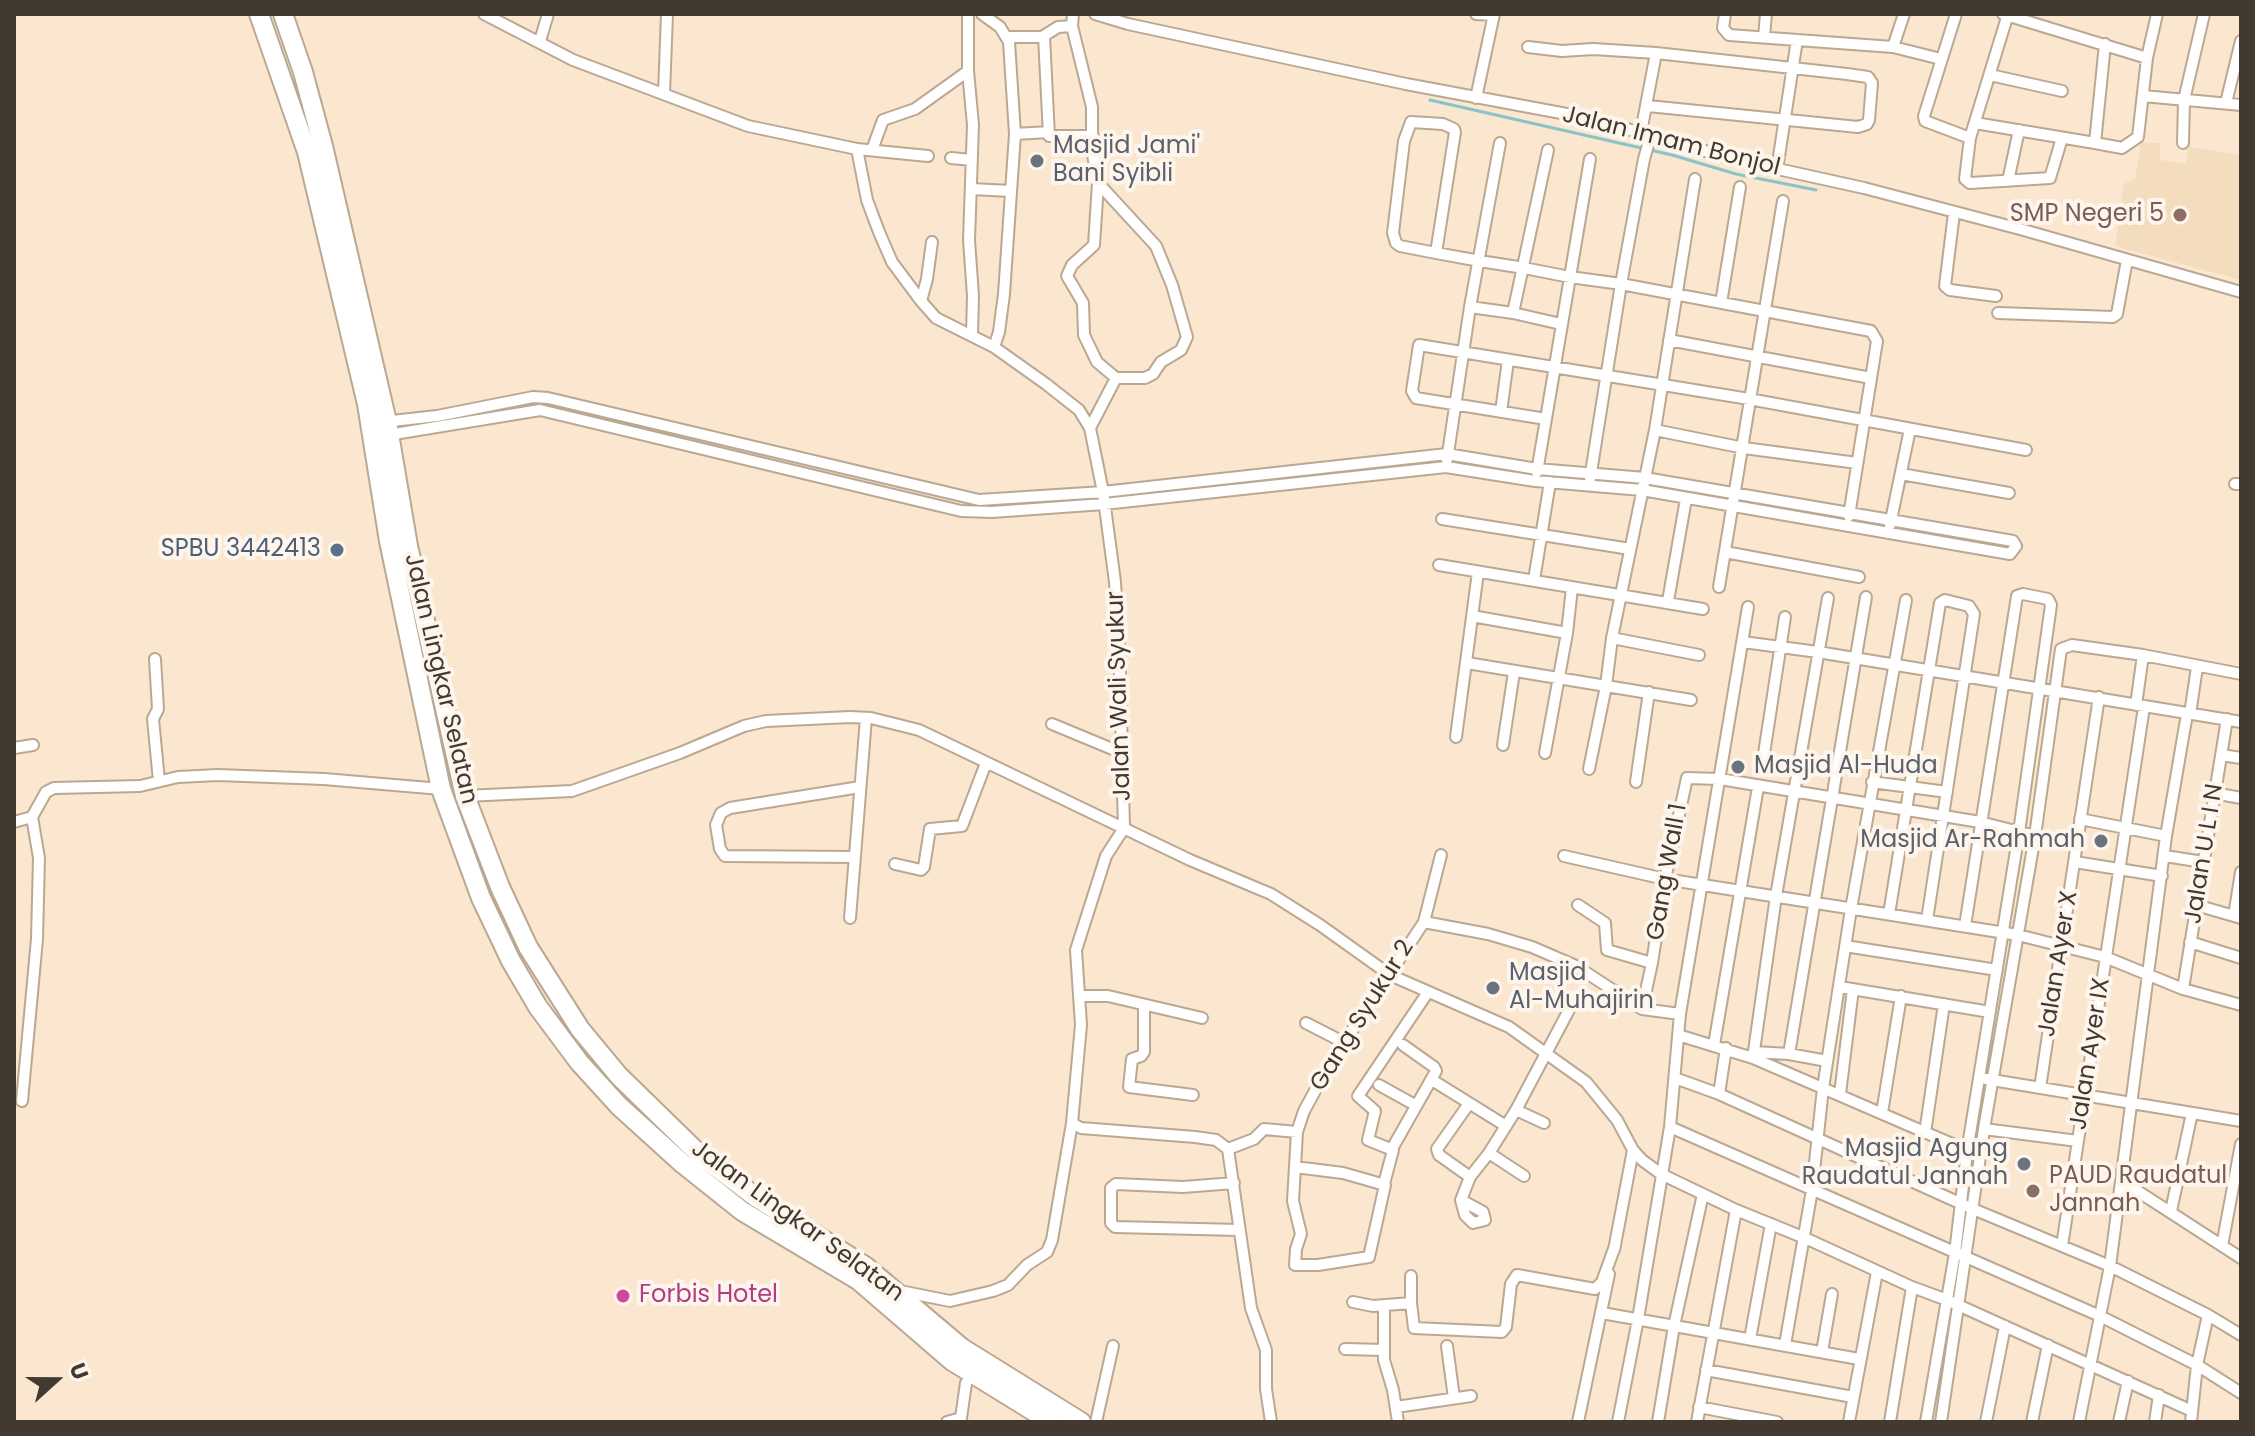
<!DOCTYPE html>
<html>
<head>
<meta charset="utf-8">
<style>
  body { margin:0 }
  #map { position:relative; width:2255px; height:1436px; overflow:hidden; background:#fbe6cf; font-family:Poppins,sans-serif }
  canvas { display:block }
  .frame { position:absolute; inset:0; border:16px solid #423a31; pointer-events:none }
  .north { position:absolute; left:16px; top:1340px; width:80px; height:80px; -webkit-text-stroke:6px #fef6ec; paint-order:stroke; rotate:69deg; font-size:22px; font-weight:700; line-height:32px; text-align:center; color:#423a31 }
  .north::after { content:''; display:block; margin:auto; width:28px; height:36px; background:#423a31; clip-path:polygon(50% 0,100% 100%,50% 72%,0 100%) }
</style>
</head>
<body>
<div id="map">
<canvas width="2255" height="1436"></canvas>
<div class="frame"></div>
<div class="north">U</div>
</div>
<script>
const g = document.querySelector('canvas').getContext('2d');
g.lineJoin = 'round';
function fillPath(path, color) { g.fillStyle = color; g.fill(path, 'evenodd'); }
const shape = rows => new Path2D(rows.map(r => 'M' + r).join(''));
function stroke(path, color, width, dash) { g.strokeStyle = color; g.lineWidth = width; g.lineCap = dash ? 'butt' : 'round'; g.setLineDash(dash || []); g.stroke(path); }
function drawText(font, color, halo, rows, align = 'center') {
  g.font = font + ' Poppins,sans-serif'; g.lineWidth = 8; g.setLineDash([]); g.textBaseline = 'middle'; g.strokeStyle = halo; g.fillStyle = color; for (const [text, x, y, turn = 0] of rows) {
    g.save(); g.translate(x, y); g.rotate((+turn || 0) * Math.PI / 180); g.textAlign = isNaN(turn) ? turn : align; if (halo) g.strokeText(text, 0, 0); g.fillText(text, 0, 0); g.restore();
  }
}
fillPath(shape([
  [2141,143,2160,143,2160,160,2186,164,2189,147,2241,155,2241,280,2115,246,2124,184,2135,179]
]), '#f4dcbe');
stroke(shape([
  [1430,100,1672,155,1736,174,1816,190]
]), '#8ac4c7', 3);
const street = shape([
  [484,14,573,60,748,126,857,149,928,156],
  [968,14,968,71,973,125,969,240,973,296,972,335],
  [982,14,1000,27,1009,42,1015,134,1004,294,999,332,994,347],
  [1073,14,1072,26,1092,107,1092,149,1098,183,1156,246,1172,285,1187,337,1181,350,1161,362,1153,374,1145,378,1116,378,1097,362,1084,335,1083,303,1067,276,1072,265,1094,245,1098,183],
  [1095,14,1128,24,1406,84,1588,118,1737,160,1864,188,2020,229,2241,292],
  [1476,14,1494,15],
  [1725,14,1723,28,1729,35,1893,47,1941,59],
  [1956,14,1924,116,1925,121,1970,138],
  [2003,14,2147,58],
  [2008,14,1970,138,1965,179,1970,183,2050,178,2062,138],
  [1044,36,1049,136,1093,136],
  [1007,37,1042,37,1058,27,1072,26],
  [1764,37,1766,14],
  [540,41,548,14],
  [1528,47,1562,51,1593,49,1656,53],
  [1893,47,1904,14],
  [1990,75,2062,91],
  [664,94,667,14],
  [2143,96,2241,105],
  [1476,98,1494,14],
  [2226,103,2241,41],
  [1975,123,2095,143,2105,44],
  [1641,132,1656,53,1847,74,1868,77,1872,83,1869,120,1867,124,1858,127,1648,106],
  [1015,134,1049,132],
  [2095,143,2122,148,2138,137,2147,58,2157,14],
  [2183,143,2184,100,2204,14],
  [857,149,867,200,879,232,892,262,921,301,936,318,994,347,1046,384,1079,410,1090,428,1103,492,1115,582,1119,641,1124,828,1106,856,1076,950,1081,1025,1072,1123,1081,1128,1195,1137,1216,1140,1228,1149,1251,1308,1266,1350,1266,1389,1271,1422],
  [872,150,883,120,915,109,968,71],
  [951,158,972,160],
  [1777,169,1797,40],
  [2008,181,2019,130],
  [971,189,1011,191],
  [1954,213,1945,286,1950,290,1996,296],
  [1436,253,1455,132,1454,129,1443,124,1411,122,1404,141,1393,233,1396,243,1400,246,1436,253,1480,261,1524,268,1570,277,1621,284,1871,331,1877,341,1849,516],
  [921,301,927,279,932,242],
  [1721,303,1740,187],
  [1470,307,1513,313,1561,324],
  [1513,313,1548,150],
  [1998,313,2113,317,2117,314,2127,260],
  [1669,340,1871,378],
  [1501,412,1508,360],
  [1546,419,1416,398,1412,391,1419,345,1749,399,2026,450],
  [383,422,437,416,533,397,548,398,979,500,1103,492,1447,454,1537,469,1645,478,2013,541,2016,546,2010,554,1642,490,1535,481,1446,467,1104,504,992,512,961,511,540,410,388,435],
  [1090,428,1116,378],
  [1655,430,1744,448,1857,463],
  [1447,460,1470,307,1500,143],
  [1537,472,1590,159],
  [1901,474,2009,493],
  [1590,479,1621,284,1644,159,1651,135],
  [2235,484,2241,484],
  [1442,519,1630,549],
  [1890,525,1910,429],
  [1725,552,1859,577],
  [1439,565,1703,609],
  [1534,580,1550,482],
  [1719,587,1783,201],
  [1668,601,1686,499],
  [1472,616,1567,633],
  [1612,638,1699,655],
  [1743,642,1818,652,2241,722],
  [2143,655,2241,674],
  [155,659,158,709,153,719,159,781],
  [1467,663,1691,700],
  [2190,714,2197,667],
  [1052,724,1122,753],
  [1456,737,1478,572],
  [1503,745,1514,672],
  [14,748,33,745],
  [1545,753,1567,633,1572,588],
  [2221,755,2241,758],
  [1763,760,1785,617],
  [1589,769,1606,686,1612,638,1655,430,1695,179],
  [1636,782,1649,692],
  [1872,782,1947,792],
  [2214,793,2241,798],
  [465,796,572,791,680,753,744,726,766,721,850,717,871,718,919,730,1190,860,1271,894,1320,925,1390,975,1509,1027,1586,1082,1617,1120,1633,1150,1642,1160,1661,1174,1736,1210,1805,1238,1912,1287,1947,1300,2192,1411],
  [2080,819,2166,836],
  [14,822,32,817,46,792,54,788,140,786,178,777,218,775,324,779,441,789],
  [1564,856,1665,879,2018,935,2105,957,2183,989,2241,1005],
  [2165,856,2203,862],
  [854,857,725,856,720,849,716,825,721,813,730,808,860,787],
  [2075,862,2162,876],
  [895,864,921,870,924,867,930,829,962,826,986,763],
  [1578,905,1605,923,1607,950,1652,963],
  [2196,905,2241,918],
  [1889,914,1940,603,1945,600,1969,606,1974,614,1927,920],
  [2234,916,2241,872],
  [850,918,866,718],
  [1424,922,1441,855],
  [2190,942,2241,958],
  [1845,946,1997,970],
  [1840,987,1990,1012],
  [2183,989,2227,719],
  [1079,996,1108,996,1202,1018],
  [1144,1006,1144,1052,1141,1056,1132,1059,1129,1087,1193,1095],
  [1642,1009,1652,963,1665,879,1687,778,1720,779,1980,822,2035,836,2076,843],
  [1306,1023,1345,1043],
  [1678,1035,1753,1058,1973,1153],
  [1714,1045,1758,787],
  [1754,1052,1789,1054,1827,1061],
  [1789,1054,1866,597],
  [1753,1058,1776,896,1828,598],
  [1675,1078,1719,1094,1973,1209,2110,1266,2208,1315,2241,1335],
  [1986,1079,2241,1121],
  [1432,1080,1506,1126],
  [1379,1085,1415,1105],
  [2040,1088,2099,697],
  [1719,1094,1726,1048],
  [1840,1094,1853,989],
  [22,1101,37,939,39,858,32,817],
  [1468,1105,1437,1149,1439,1155,1470,1177],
  [1516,1110,1544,1123],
  [1882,1113,1901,996],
  [1670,1127,2100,1316,2197,1365,2241,1393],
  [1984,1129,2078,1141],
  [1925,1133,1944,1004],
  [1393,1147,1436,1071,1434,1067,1403,1045],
  [1228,1149,1254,1139,1264,1129,1297,1132],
  [1489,1153,1524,1176],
  [1295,1167,1343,1173,1385,1185,1369,1257,1318,1265,1295,1265,1296,1249,1301,1234,1293,1201,1297,1132,1304,1111,1328,1067,1424,922,1488,934,1532,947,1576,966,1642,1009,1680,1014],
  [2122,1181,2241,1258],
  [1234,1183,1183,1187,1116,1184,1111,1188,1111,1223,1115,1227,1239,1230],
  [1384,1184,1393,1150,1368,1140,1375,1111,1358,1096,1428,992],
  [1461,1200,1483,1212,1485,1220,1473,1223,1465,1215,1461,1200,1470,1177,1489,1153,1516,1110,1570,1008],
  [2171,1211,2192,1113],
  [2062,1246,2144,707],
  [2222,1246,2241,1144],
  [1614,1250,1633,1150],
  [900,1291,950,1301,993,1291,1008,1285,1027,1265,1047,1252,1052,1240,1072,1123],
  [1353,1302,1373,1306,1411,1303,1411,1276],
  [1411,1303,1414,1328,1502,1332,1506,1327,1511,1284,1517,1275,1595,1289,1602,1282,1615,1246],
  [1384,1305,1384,1360,1393,1390,1398,1422],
  [1602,1313,1859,1359],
  [1750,1339,1771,1224],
  [1785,1345,1812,1190,1823,1088,1851,909,1906,600],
  [1447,1346,1454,1398],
  [1345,1349,1384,1350],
  [1822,1352,1832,1294],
  [1706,1370,1853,1397],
  [1396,1407,1471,1396],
  [1699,1407,1777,1422],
  [947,1422,961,1418,966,1383],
  [1096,1422,1113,1346],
  [1578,1422,1609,1274],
  [1618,1422,1638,1319,1670,1127,1680,1014,1748,607],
  [1658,1422,1674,1326,1703,1194],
  [1697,1422,1736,1210],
  [1849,1422,1877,1272],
  [1890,1422,1912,1287],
  [1926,1422,1955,1253,1967,1152,2019,832,2051,605,2048,599,2023,594,2017,596,1965,926],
  [1941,1422,1984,1129,2035,836,2061,649,2072,645,2143,655,2136,705],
  [1986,1422,2005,1326],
  [2032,1422,2048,1345],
  [2079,1422,2110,1266,2166,836,2187,714],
  [2119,1422,2128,1381],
  [2155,1422,2159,1395],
  [2191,1422,2197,1365,2208,1315]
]);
const highway = shape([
  [259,14,307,152,367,404,389,541,441,789,481,898,511,961,538,1007,579,1062,619,1106,683,1164,742,1211,858,1280,952,1361,1051,1422],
  [283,14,303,72,323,146,387,422,408,546,465,796,500,887,528,947,580,1029,619,1076,699,1154,757,1198,865,1266,962,1348,1081,1422]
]);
stroke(street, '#bba892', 14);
stroke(highway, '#bba892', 22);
stroke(street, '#fff', 10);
stroke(highway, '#fff', 18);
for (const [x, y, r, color] of [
  [1037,161,8,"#6b7280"],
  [2180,215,8,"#8d6e63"],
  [337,550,8,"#5c6f8a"],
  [1738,767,8,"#6b7280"],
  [2101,841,8,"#6b7280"],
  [1493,988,8,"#6b7280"],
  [2024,1164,8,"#6b7280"],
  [2033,1191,8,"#8d6e63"],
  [623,1296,8,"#d1479c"]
]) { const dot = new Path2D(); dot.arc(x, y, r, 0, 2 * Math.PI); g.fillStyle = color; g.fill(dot); stroke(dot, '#fef6ec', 3); }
drawText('24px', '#423a31', '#fef6ec', [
  ["Jalan Imam Bonjol",1671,142,14],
  ["Jalan Lingkar Selatan",440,679,77],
  ["Jalan Wali Syukur",1120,696,-92],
  ["Jalan U L I N",2205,854,-81],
  ["Gang Wall 1",1668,872,-80],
  ["Jalan Ayer X",2059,964,-81],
  ["Gang Syukur 2",1363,1016,-58],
  ["Jalan Ayer IX",2091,1054,-81],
  ["Jalan Lingkar Selatan",797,1222,36]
]);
drawText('24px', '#5b616d', '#fef6ec', [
  ["Masjid Jami'",1053,147],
  ["Bani Syibli",1053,175],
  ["Masjid Al-Huda",1754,767],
  ["Masjid Ar-Rahmah",2085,841,"right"],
  ["Masjid",1509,974],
  ["Al-Muhajirin",1509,1002],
  ["Masjid Agung",2008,1150,"right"],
  ["Raudatul Jannah",2008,1178,"right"]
], 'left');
drawText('24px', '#785e54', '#fef6ec', [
  ["SMP Negeri 5",2164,215],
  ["PAUD Raudatul",2049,1177,"left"],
  ["Jannah",2049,1205,"left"]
], 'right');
drawText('24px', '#4e5e75', '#fef6ec', [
  ["SPBU 3442413",321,550]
], 'right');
drawText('24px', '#b23c85', '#fef6ec', [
  ["Forbis Hotel",639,1296]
], 'left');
</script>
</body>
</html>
